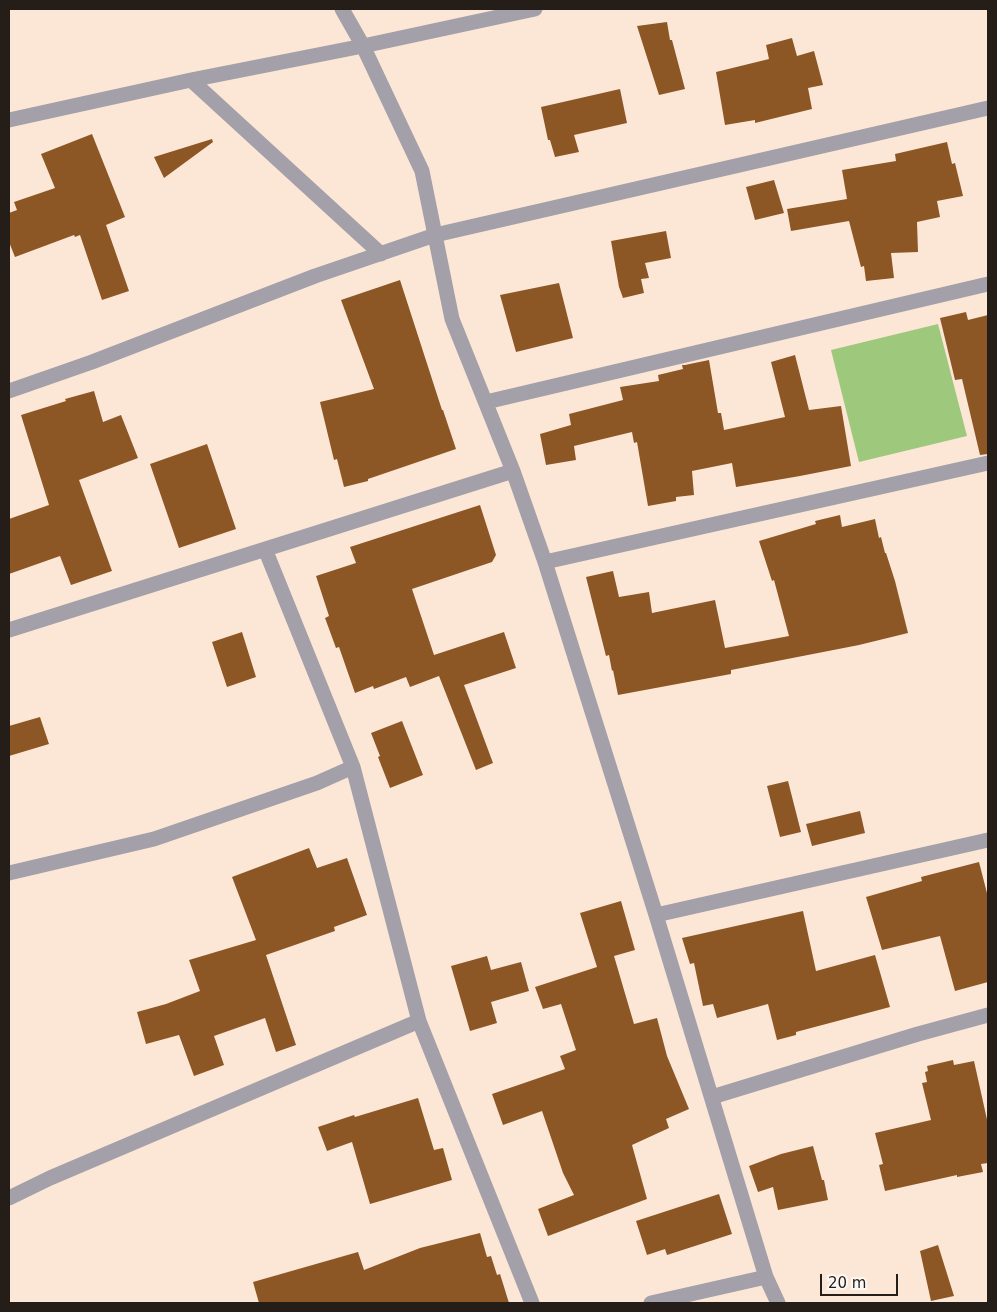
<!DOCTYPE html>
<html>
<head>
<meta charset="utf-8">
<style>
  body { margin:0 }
  #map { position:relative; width:997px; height:1312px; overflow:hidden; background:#fce7d7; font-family:"DejaVu Sans",sans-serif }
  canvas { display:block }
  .frame { position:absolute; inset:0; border:10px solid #251d17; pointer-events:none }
  .scale { position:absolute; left:820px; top:1274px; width:78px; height:22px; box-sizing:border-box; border:2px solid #251d17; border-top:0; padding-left:6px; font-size:15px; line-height:18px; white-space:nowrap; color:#251d17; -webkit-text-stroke:4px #fcf8f5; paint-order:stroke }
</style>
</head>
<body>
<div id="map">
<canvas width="997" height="1312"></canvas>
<div class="frame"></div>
<div class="scale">20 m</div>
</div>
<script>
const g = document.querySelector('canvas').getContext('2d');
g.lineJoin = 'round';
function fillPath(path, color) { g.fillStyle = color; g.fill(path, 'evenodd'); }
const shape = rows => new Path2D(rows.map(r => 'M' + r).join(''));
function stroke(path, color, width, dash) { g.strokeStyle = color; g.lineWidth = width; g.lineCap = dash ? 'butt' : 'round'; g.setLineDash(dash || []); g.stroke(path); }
fillPath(shape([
  [938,324,967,436,859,462,831,350]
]), '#9ec97c');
fillPath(shape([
  [667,22,670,40,672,40,685,89,659,95,637,26],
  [792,38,797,56,814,51,823,85,808,88,812,109,755,123,755,120,725,125,716,72,769,59,766,45],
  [620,89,627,123,574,135,579,152,555,157,550,140,548,140,541,107],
  [92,134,125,217,106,225,129,291,102,300,80,235,75,237,74,235,15,257,9,242,9,213,17,210,14,202,55,188,41,154],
  [212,139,213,142,164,178,154,157],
  [947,142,952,164,955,163,963,196,937,201,940,217,917,222,918,252,891,253,894,278,866,281,864,266,861,267,849,221,791,231,787,209,847,199,842,170,896,161,895,154],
  [774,180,784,213,755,220,746,187],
  [666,231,671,258,645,263,649,278,641,279,644,293,623,298,619,287,611,241],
  [400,280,442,410,443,410,456,449,368,479,368,481,344,487,337,459,334,460,320,402,374,389,341,300],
  [559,283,573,338,516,352,500,295],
  [966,312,968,320,988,315,988,454,980,455,962,379,955,380,940,318],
  [795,355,809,410,841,406,851,466,800,476,736,487,732,463,692,471,694,495,676,497,676,501,648,506,637,442,634,443,632,432,574,446,576,460,546,465,540,434,571,425,569,414,623,400,620,387,659,381,658,375,683,369,682,365,685,365,709,360,718,413,721,413,724,430,785,417,771,362],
  [94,391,103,422,121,415,138,458,79,480,112,571,71,585,60,556,9,574,9,519,49,505,21,415,66,401,65,399],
  [207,444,236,529,179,548,150,464],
  [480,505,496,555,492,562,412,589,434,655,504,632,516,668,464,685,493,763,476,770,439,676,410,687,406,677,374,689,373,686,355,693,339,647,336,648,325,618,329,616,316,576,356,563,350,547],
  [840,515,842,527,875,519,879,538,881,537,885,553,886,553,895,581,908,633,859,645,731,670,731,674,618,695,613,670,612,671,609,655,606,656,586,577,613,571,619,597,649,592,652,613,715,600,725,648,789,636,774,580,772,581,759,541,816,524,815,521],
  [242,632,256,677,227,687,212,642],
  [40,717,49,744,9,756,9,726],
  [402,721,423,775,390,788,378,757,380,756,371,733],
  [788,781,801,832,780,837,767,786],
  [860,811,865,833,812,846,806,824],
  [309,848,317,868,347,858,367,915,334,927,335,931,266,955,296,1045,276,1052,265,1018,214,1036,224,1065,194,1076,179,1035,146,1044,137,1012,166,1004,200,991,189,960,256,940,232,877],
  [979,862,988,897,988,982,955,991,940,936,882,950,866,897,922,881,921,877],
  [621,901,635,950,614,956,634,1024,657,1018,667,1056,689,1109,666,1119,669,1128,632,1145,647,1199,548,1236,538,1209,574,1195,563,1173,542,1111,503,1125,492,1094,565,1069,560,1056,576,1050,561,1004,543,1009,535,987,597,967,580,913],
  [803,911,816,971,875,955,890,1007,796,1032,796,1035,777,1040,768,1004,717,1018,713,1004,703,1006,694,963,690,964,682,938],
  [487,956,491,970,521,962,529,991,491,1002,497,1023,470,1031,451,966],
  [953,1060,954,1065,974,1061,988,1124,988,1163,981,1164,983,1172,957,1177,957,1175,885,1191,879,1165,883,1164,875,1133,931,1120,922,1083,927,1082,925,1072,928,1071,927,1066],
  [418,1098,434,1150,443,1148,452,1180,370,1204,352,1142,327,1151,318,1127,354,1115,355,1117],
  [813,1146,822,1180,824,1180,828,1200,778,1210,773,1187,758,1192,749,1166,781,1154],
  [719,1194,732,1234,667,1255,665,1249,647,1255,636,1221],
  [480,1233,487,1257,491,1256,497,1275,500,1274,509,1303,259,1303,253,1282,358,1252,364,1270,420,1248],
  [938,1245,954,1296,931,1301,920,1251]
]), '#8d5725');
stroke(shape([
  [342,9,363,46,422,171,452,319,513,471,545,562,656,915,766,1277,778,1303],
  [191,80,381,254],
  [9,120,191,80,363,46,535,9],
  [9,391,92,362,315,276,435,235,988,108],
  [486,402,988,284],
  [265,549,353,767,419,1021,532,1303],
  [545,562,988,463],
  [9,630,513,471],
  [9,873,154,839,317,783,353,767],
  [656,915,988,840],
  [712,1097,918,1034,988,1015],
  [9,1198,50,1178,419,1021],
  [651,1303,766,1277]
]), '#a3a0a9', 15);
</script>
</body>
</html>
